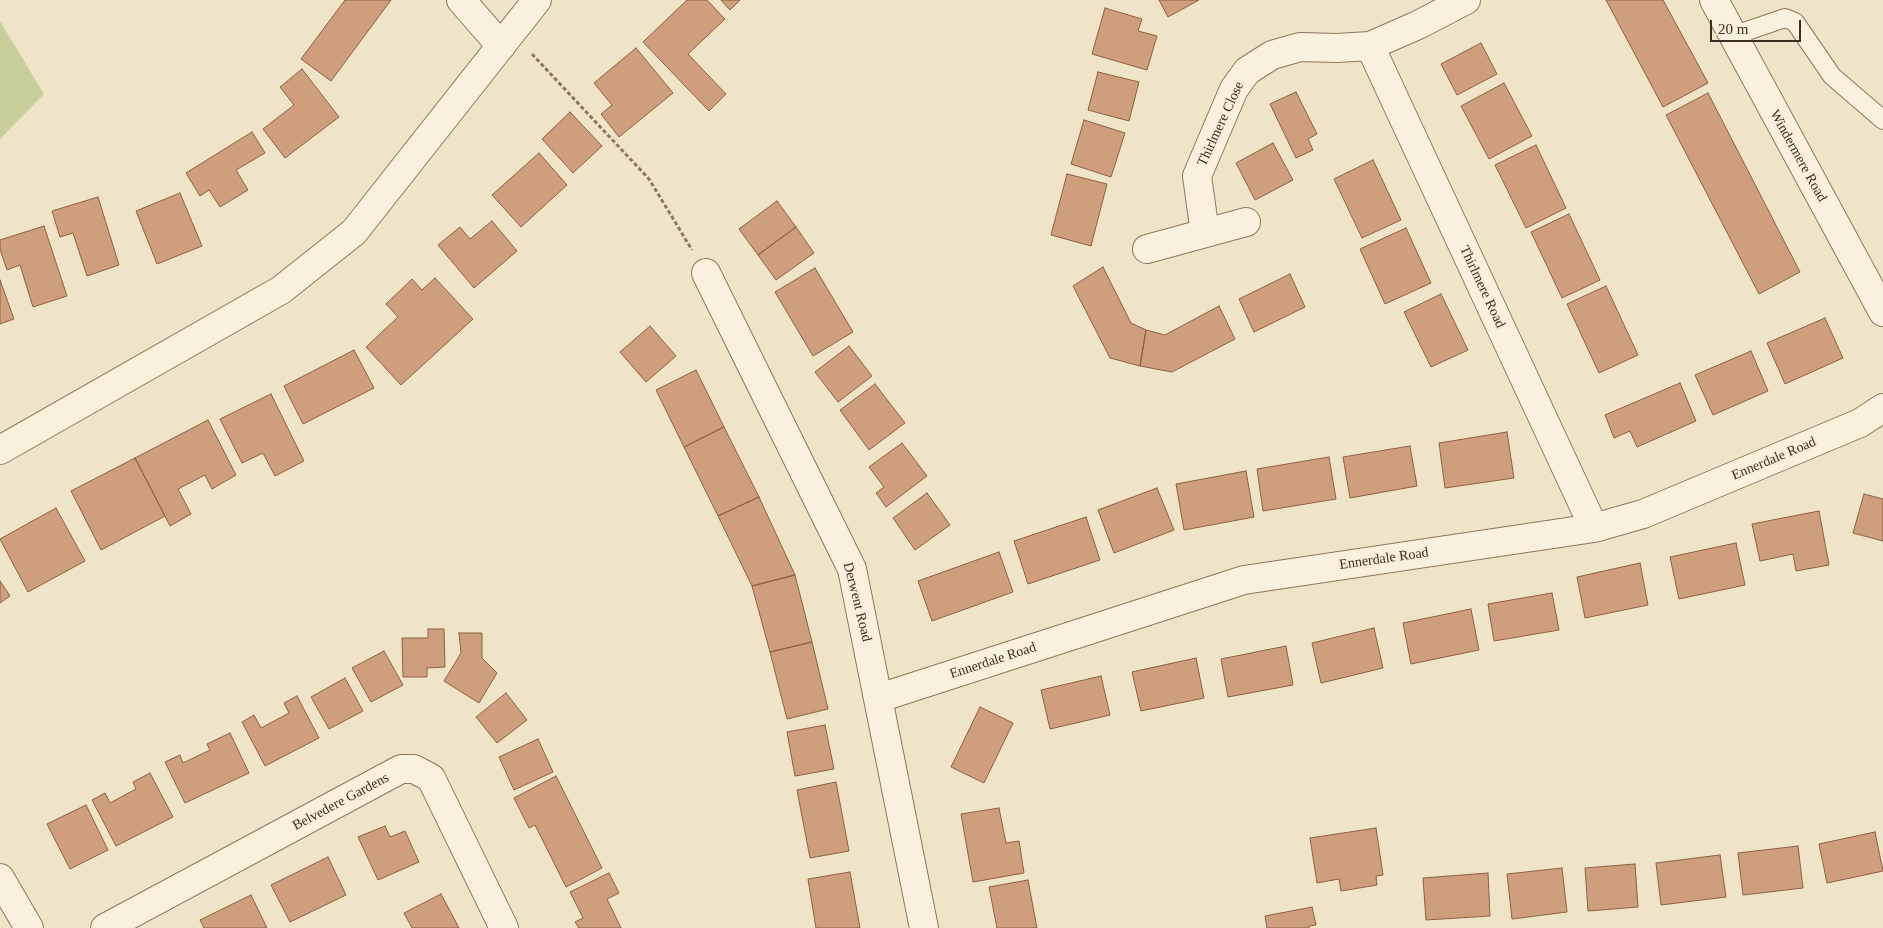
<!DOCTYPE html>
<html>
<head>
<meta charset="utf-8">
<style>
  body { margin:0 }
  #map { position:relative; width:1883px; height:928px; overflow:hidden; background:#f0e4c8; font-family:Georgia,serif }
  canvas { display:block }
  .scale { position:absolute; left:1710px; top:20px; width:91px; height:22px; box-sizing:border-box; border:2px solid #3d2e20; border-top:0; padding-left:6px; font-size:15px; line-height:18px; white-space:nowrap; color:#3d2e20; -webkit-text-stroke:4px #f7eed8; paint-order:stroke }
</style>
</head>
<body>
<div id="map">
<canvas width="1883" height="928"></canvas>
<div class="scale">20 m</div>
</div>
<script>
const g = document.querySelector('canvas').getContext('2d');
g.lineJoin = 'round';
function fillPath(path, color) { g.fillStyle = color; g.fill(path, 'evenodd'); }
const shape = rows => new Path2D(rows.map(r => 'M' + r).join(''));
function stroke(path, color, width, dash) { g.strokeStyle = color; g.lineWidth = width; g.lineCap = dash ? 'butt' : 'round'; g.setLineDash(dash || []); g.stroke(path); }
function drawText(font, color, halo, rows, align = 'center') {
  g.font = font + ' Georgia,serif'; g.lineWidth = 4; g.setLineDash([]); g.textBaseline = 'middle'; g.strokeStyle = halo; g.fillStyle = color; for (const [text, x, y, turn = 0] of rows) {
    g.save(); g.translate(x, y); g.rotate((+turn || 0) * Math.PI / 180); g.textAlign = isNaN(turn) ? turn : align; if (halo) g.strokeText(text, 0, 0); g.fillText(text, 0, 0); g.restore();
  }
}
fillPath(shape([
  [0,21,44,94,0,139]
]), '#c9cf9b');
const building = shape([
  [345,0,391,0,331,81,301,59,345,0],
  [687,0,707,0,725,19,688,54,726,94,709,111,643,42,687,0],
  [721,0,740,0,730,10,721,0],
  [1159,0,1199,0,1168,17,1159,0],
  [1606,0,1663,0,1708,83,1663,107,1606,0],
  [1105,8,1142,19,1138,31,1157,36,1147,70,1092,54,1105,8],
  [1481,43,1497,74,1457,95,1441,64,1481,43],
  [636,48,673,93,619,137,601,114,612,105,594,83,636,48],
  [302,69,339,117,285,158,263,129,294,105,280,87,302,69],
  [1098,72,1139,82,1129,121,1088,110,1098,72],
  [1504,83,1532,136,1489,159,1461,106,1504,83],
  [1296,92,1317,134,1308,139,1313,150,1296,158,1270,104,1296,92],
  [1708,93,1800,272,1759,294,1666,115,1708,93],
  [570,112,602,146,573,173,542,139,570,112],
  [1084,120,1125,133,1111,177,1071,164,1084,120],
  [252,132,265,153,236,170,248,190,220,207,209,190,200,196,186,173,252,132],
  [1273,143,1293,180,1255,200,1236,163,1273,143],
  [1536,145,1566,208,1526,228,1495,165,1536,145],
  [539,153,567,185,521,227,492,195,539,153],
  [1373,160,1401,220,1362,238,1334,179,1373,160],
  [1067,174,1107,184,1091,246,1051,235,1067,174],
  [180,193,202,246,157,264,136,211,180,193],
  [98,197,119,265,87,276,73,233,60,237,52,211,98,197],
  [777,201,796,227,758,255,739,229,777,201],
  [1569,214,1600,280,1562,298,1531,232,1569,214],
  [492,221,517,251,474,288,438,245,460,227,470,239,492,221],
  [44,226,67,296,33,307,20,265,7,270,0,249,0,240,44,226],
  [796,227,814,253,776,280,758,255,796,227],
  [1406,228,1431,283,1385,304,1360,249,1406,228],
  [1103,267,1131,323,1146,330,1140,366,1110,358,1073,286,1103,267],
  [815,268,853,332,813,356,775,292,815,268],
  [1290,274,1305,307,1254,332,1239,299,1290,274],
  [435,278,473,319,401,385,366,347,398,317,386,304,412,279,422,290,435,278],
  [0,280,14,319,0,324,0,280],
  [1606,286,1638,355,1599,373,1567,304,1606,286],
  [1441,294,1468,350,1431,367,1404,312,1441,294],
  [1219,306,1235,339,1172,372,1140,366,1146,330,1165,335,1219,306],
  [1825,318,1843,358,1785,384,1767,343,1825,318],
  [650,326,676,356,646,382,620,352,650,326],
  [849,346,872,376,838,402,815,372,849,346],
  [354,350,374,388,303,424,284,386,354,350],
  [1751,351,1768,391,1713,415,1695,375,1751,351],
  [696,370,724,427,684,447,656,390,696,370],
  [1680,383,1696,421,1637,447,1630,431,1614,438,1605,415,1680,383],
  [875,384,905,423,869,450,840,410,875,384],
  [271,394,304,461,275,476,263,453,242,463,220,419,271,394],
  [208,420,236,475,212,489,205,475,178,489,191,514,170,526,135,458,208,420],
  [724,427,759,497,718,516,684,447,724,427],
  [1507,432,1514,478,1445,488,1439,443,1507,432],
  [902,443,927,476,886,507,876,493,884,487,869,467,902,443],
  [1410,446,1417,486,1350,498,1343,457,1410,446],
  [1329,457,1336,499,1263,511,1257,469,1329,457],
  [135,458,165,516,101,550,71,491,135,458],
  [1246,471,1254,517,1184,530,1176,484,1246,471],
  [1157,488,1174,530,1114,553,1098,510,1157,488],
  [927,493,950,525,915,550,893,518,927,493],
  [1864,494,1883,499,1883,541,1853,533,1864,494],
  [759,497,795,575,752,586,718,516,759,497],
  [56,508,85,561,28,592,0,539,56,508],
  [1819,511,1829,565,1796,571,1793,554,1760,561,1752,524,1819,511],
  [1086,517,1100,560,1028,584,1014,541,1086,517],
  [1736,543,1745,585,1679,599,1670,557,1736,543],
  [999,552,1013,592,932,621,918,581,999,552],
  [1640,563,1648,605,1585,618,1577,577,1640,563],
  [795,575,812,642,770,652,752,586,795,575],
  [0,581,10,596,0,603,0,581],
  [1552,593,1559,630,1494,641,1488,604,1552,593],
  [1471,609,1479,650,1411,664,1403,623,1471,609],
  [1374,628,1383,668,1321,683,1312,643,1374,628],
  [428,629,444,629,445,667,427,668,427,677,403,677,402,638,428,638,428,629],
  [459,633,482,633,482,658,497,673,479,703,444,681,461,653,459,633],
  [812,642,828,709,787,719,770,652,812,642],
  [1286,646,1293,685,1228,697,1221,659,1286,646],
  [384,651,403,685,371,702,352,668,384,651],
  [1196,658,1204,698,1141,711,1132,672,1196,658],
  [1101,676,1110,715,1050,729,1041,690,1101,676],
  [345,678,363,711,329,729,311,697,345,678],
  [506,693,527,720,497,743,476,717,506,693],
  [297,696,319,738,265,766,242,722,254,715,261,728,289,713,284,703,297,696],
  [980,707,1013,723,984,783,951,767,980,707],
  [825,725,834,769,795,776,787,732,825,725],
  [230,733,249,773,185,803,165,762,180,755,183,763,210,750,207,744,230,733],
  [538,739,553,772,514,790,499,757,538,739],
  [150,773,173,817,116,846,92,800,105,793,110,803,136,789,133,782,150,773],
  [556,776,602,868,566,887,535,825,529,828,514,798,556,776],
  [836,782,849,851,810,858,797,790,836,782],
  [86,805,108,850,70,869,47,824,86,805],
  [999,808,1006,843,1019,841,1024,873,973,882,961,814,999,808],
  [385,826,390,837,405,831,419,862,378,880,358,837,385,826],
  [1376,828,1383,875,1376,876,1377,885,1341,891,1339,879,1317,883,1310,838,1376,828],
  [1875,832,1883,871,1827,883,1819,844,1875,832],
  [1798,846,1803,888,1743,895,1738,853,1798,846],
  [1720,855,1726,897,1661,905,1656,863,1720,855],
  [328,857,346,895,290,922,271,885,328,857],
  [1635,864,1638,907,1588,911,1585,868,1635,864],
  [1562,868,1567,912,1512,919,1507,874,1562,868],
  [850,872,860,928,816,928,808,879,850,872],
  [609,873,619,893,607,899,621,928,579,928,575,922,583,918,570,892,609,873],
  [1488,873,1490,916,1426,920,1423,878,1488,873],
  [1028,880,1037,928,997,928,989,887,1028,880],
  [441,894,459,928,412,928,404,913,441,894],
  [251,895,267,928,204,928,200,920,251,895],
  [1312,907,1316,925,1309,926,1309,928,1267,928,1265,916,1312,907]
]);
fillPath(building, '#cf9f7d');
stroke(building, '#8d5f41', 1);
const service = shape([
  [1732,36,1785,18,1795,22,1832,76,1883,120]
]);
const minor = shape([
  [461,0,501,46],
  [1714,0,1883,312],
  [1370,46,1594,528],
  [1205,233,1197,176,1234,89,1247,71,1272,55,1300,47,1337,48,1370,46,1418,25,1466,0],
  [1147,249,1246,222],
  [706,273,852,569,924,928],
  [879,698,1244,580,1594,528,1643,514,1860,423,1883,408],
  [0,878,29,928],
  [105,928,401,769,414,769,431,778,504,928]
]);
const tertiary = shape([
  [0,450,281,290,354,232,537,0]
]);
stroke(service, '#8d765c', 20);
stroke(minor, '#8d765c', 30);
stroke(tertiary, '#8d765c', 30);
stroke(shape([
  [532,54,649,179,692,250]
]), '#8d765c', 3, [4, 2.5]);
stroke(service, '#faf1dc', 18);
stroke(minor, '#faf1dc', 28);
stroke(tertiary, '#faf1dc', 28);
drawText('14px', '#3d2e20', '#f7eed8', [
  ["Thirlmere Close",1221,124,-65],
  ["Windermere Road",1798,156,61],
  ["Thirlmere Road",1482,287,65],
  ["Ennerdale Road",1774,459,-23],
  ["Ennerdale Road",1384,559,-8],
  ["Derwent Road",857,602,76],
  ["Ennerdale Road",993,661,-18],
  ["Belvedere Gardens",341,802,-28]
]);
</script>
</body>
</html>
